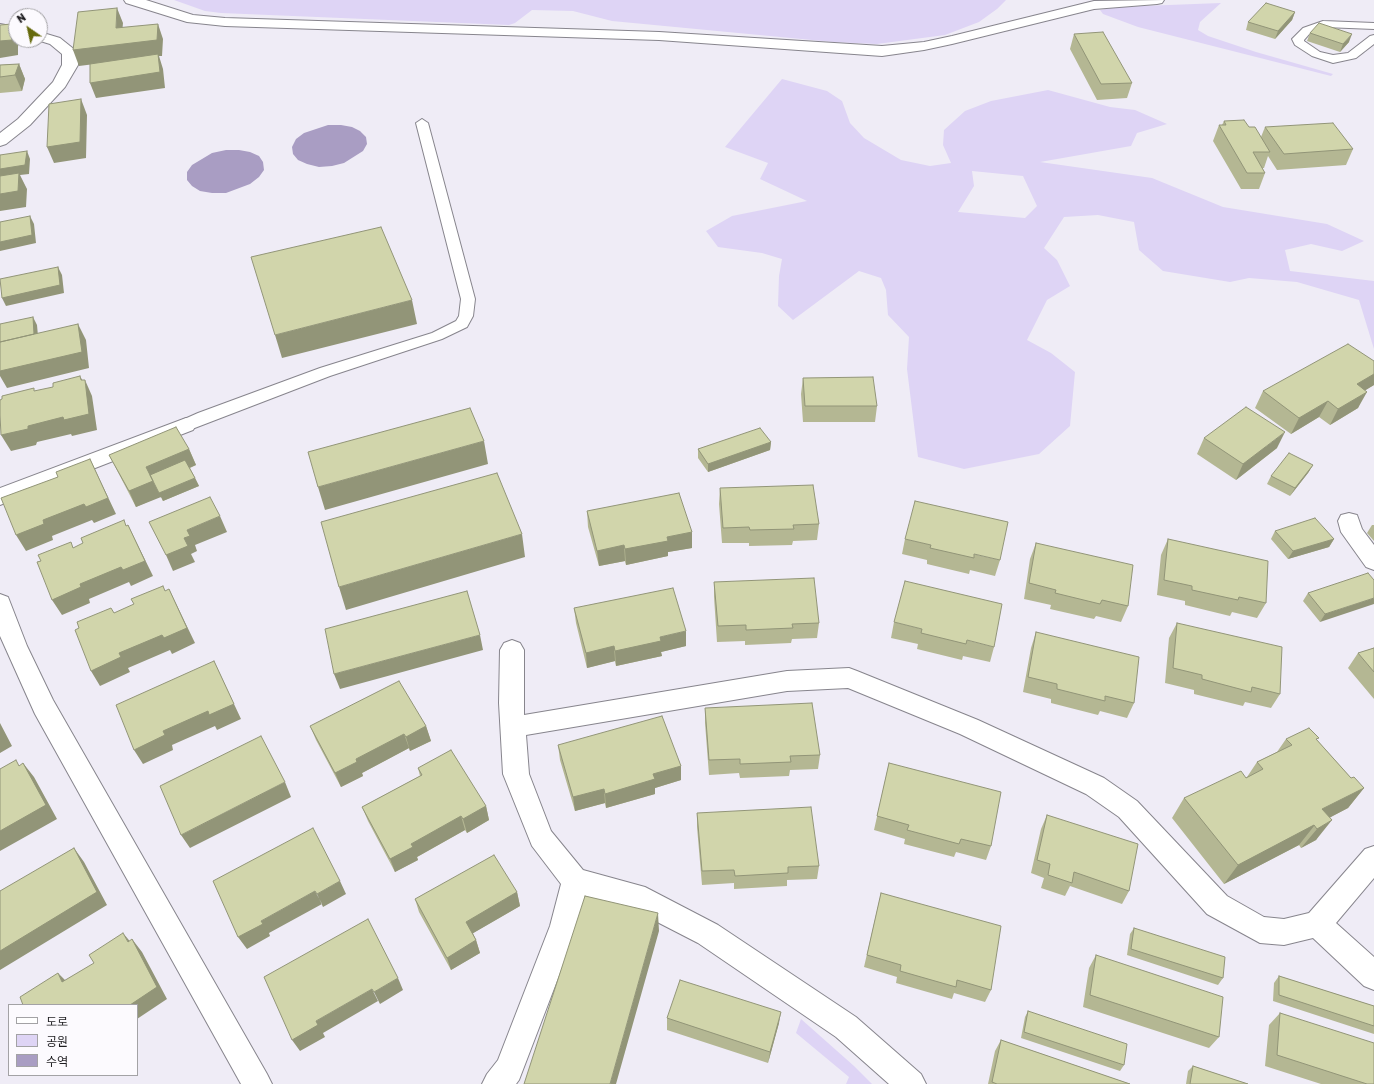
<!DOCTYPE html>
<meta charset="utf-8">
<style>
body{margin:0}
#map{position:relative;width:1374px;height:1084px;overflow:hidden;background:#efecf6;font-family:Rubik,"Noto Sans KR",sans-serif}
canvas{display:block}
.legend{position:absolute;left:8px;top:1004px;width:130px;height:72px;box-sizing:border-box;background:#fcfafe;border:1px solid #a3a2a5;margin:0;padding:5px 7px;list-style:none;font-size:12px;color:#1e1d20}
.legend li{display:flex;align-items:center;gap:8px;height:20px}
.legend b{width:20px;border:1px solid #a3a2a5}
.north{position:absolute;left:8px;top:8px;width:40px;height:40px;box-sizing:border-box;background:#fcfafe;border:1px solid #a3a2a5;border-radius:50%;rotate:326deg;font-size:11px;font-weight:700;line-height:16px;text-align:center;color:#1e1d20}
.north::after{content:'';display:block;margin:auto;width:14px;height:18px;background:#666a0c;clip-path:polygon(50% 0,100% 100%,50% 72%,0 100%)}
</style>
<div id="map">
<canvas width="1374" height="1084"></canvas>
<ul class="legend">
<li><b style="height:5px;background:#fff"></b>도로</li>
<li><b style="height:11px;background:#ded4f5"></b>공원</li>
<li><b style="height:11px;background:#a99dc3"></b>수역</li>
</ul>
<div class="north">N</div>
</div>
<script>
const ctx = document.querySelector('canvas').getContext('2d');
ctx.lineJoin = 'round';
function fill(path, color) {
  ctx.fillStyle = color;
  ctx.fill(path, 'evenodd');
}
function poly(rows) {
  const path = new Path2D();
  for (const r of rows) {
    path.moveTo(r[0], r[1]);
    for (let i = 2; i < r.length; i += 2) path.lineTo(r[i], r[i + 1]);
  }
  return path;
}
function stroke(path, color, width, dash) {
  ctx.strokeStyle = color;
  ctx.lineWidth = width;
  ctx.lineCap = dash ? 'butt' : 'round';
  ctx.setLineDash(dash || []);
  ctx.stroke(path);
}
fill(poly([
 [174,0,1006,0,997,9,979,22,945,35,877,44,833,42,612,21,573,11,532,10,515,23,509,25,221,13,205,11],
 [1221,3,1200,22,1198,30,1208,36,1256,52,1333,74,1331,76,1138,27,1103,14,1100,10,1116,7],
 [782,79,827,91,842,101,850,123,864,138,901,160,930,166,951,163,943,145,944,130,965,111,991,101,1048,90,1110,107,1135,110,1167,124,1137,133,1131,146,1040,162,1152,178,1223,207,1327,224,1364,241,1342,251,1311,244,1285,250,1290,271,1374,281,1374,349,1359,300,1297,282,1249,278,1230,282,1163,271,1139,250,1134,222,1098,215,1064,217,1044,248,1057,260,1070,286,1047,300,1027,340,1051,353,1075,372,1070,426,1039,454,964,469,918,457,907,369,909,337,888,315,886,290,881,278,859,271,793,320,778,306,779,276,782,259,762,253,718,247,706,231,732,216,807,201,760,179,768,163,725,147],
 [972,171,1023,176,1037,206,1025,218,958,212,974,186],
 [801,1019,854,1066,872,1084,846,1084,849,1077,796,1033]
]), '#ded4f5');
fill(poly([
 [328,125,341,125,352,127,360,131,366,137,367,144,363,151,344,163,332,166,319,167,307,164,298,160,293,154,292,147,296,139,304,133],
 [226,150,239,150,250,152,259,156,263,162,264,170,259,177,250,184,226,193,212,193,200,191,192,186,187,180,187,172,192,165,212,153]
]), '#a99dc3');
const service = poly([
 [1323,21,1374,23,1374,29,1324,27,1311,32,1304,40,1304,41,1320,52,1333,55,1348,53,1370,36,1374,35,1374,44,1356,58,1333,63,1312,56,1295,45,1292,39,1303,28,1323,21],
 [422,119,428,123,475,299,473,316,467,327,442,339,330,376,192,429,186,431,180,429,178,425,180,421,198,413,320,368,432,333,456,321,459,316,461,299,416,123,422,119]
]);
const minor = poly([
 [124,0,146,0,193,15,225,18,659,32,882,46,924,42,952,36,1094,1,1164,0,1162,3,1157,4,1094,9,952,44,924,50,882,56,659,40,225,26,187,22,126,3,124,0],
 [0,24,16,27,16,35,0,32,0,24],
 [40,32,60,38,75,50,78,53,78,65,65,87,30,125,6,144,0,146,0,133,18,119,53,82,62,65,62,54,50,44,37,40,40,40,40,32],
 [186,418,193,420,196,425,193,430,0,505,0,488,186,418],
 [1349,513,1357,515,1362,529,1374,545,1374,570,1366,567,1341,532,1338,521,1341,515,1349,513],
 [0,594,8,597,27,646,53,700,267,1074,272,1084,241,1084,35,714,0,636,0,594],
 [512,640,520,643,524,650,524,715,787,671,849,668,857,671,978,720,1104,778,1137,801,1227,896,1264,917,1284,919,1309,913,1365,849,1374,846,1374,878,1336,923,1374,957,1374,990,1364,986,1313,938,1284,945,1260,943,1207,914,1119,817,1086,794,960,734,848,688,787,691,526,735,529,774,551,831,583,870,645,887,718,925,856,1017,921,1074,926,1084,889,1084,836,1037,698,943,630,908,585,896,578,926,519,1080,516,1084,482,1084,487,1074,498,1060,550,926,561,884,532,846,503,774,499,703,500,650,504,643,512,640]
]);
stroke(service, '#87858d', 2);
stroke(minor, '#87858d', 2);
fill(service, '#fff');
fill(minor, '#fff');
fill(poly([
 [1295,12,1292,20,1275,39,1246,30,1248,22],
 [1310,33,1349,42,1340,52,1307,41],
 [1074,34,1132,83,1127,98,1097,100,1070,49],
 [19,64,25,79,22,91,0,93,0,65],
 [1224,121,1249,127,1261,137,1265,127,1353,149,1346,165,1277,170,1268,156,1264,168,1262,168,1265,173,1259,189,1241,189,1213,141,1219,125,1222,125],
 [1374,361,1374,385,1365,390,1358,408,1330,425,1319,417,1291,434,1255,408,1263,391],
 [803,378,877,406,875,422,803,422,801,394],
 [1204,438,1277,448,1236,480,1197,454],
 [771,442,770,450,708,472,698,458,698,449],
 [189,449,196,465,190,468,199,486,163,501,161,496,136,507,109,455],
 [1313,465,1308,473,1290,496,1267,484,1271,476],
 [720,488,819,524,817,540,793,541,792,545,749,546,749,543,722,543,719,504],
 [587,511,692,532,692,548,668,552,668,556,626,565,625,561,599,566,588,527],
 [1372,525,1374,525,1374,541,1367,533],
 [1275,531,1334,539,1329,547,1288,559,1271,539],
 [905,539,1000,560,995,576,970,570,969,574,927,564,927,560,902,554],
 [1168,539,1266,603,1257,618,1232,612,1230,616,1185,605,1185,601,1157,595,1161,555],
 [1036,543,1128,606,1121,622,1096,616,1094,619,1050,609,1051,605,1024,599,1030,559],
 [1374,580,1320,622,1303,601,1308,593],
 [714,582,819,623,817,638,792,639,791,643,745,645,745,641,717,642,714,597],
 [574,608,686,646,661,652,662,656,616,666,615,661,587,668,576,623],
 [894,622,994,647,990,662,963,656,962,660,917,649,918,644,891,638],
 [1177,623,1280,694,1271,708,1245,702,1243,706,1194,694,1194,690,1165,683,1169,638],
 [1036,632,1134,703,1127,718,1100,711,1098,715,1051,703,1051,699,1023,692,1031,648],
 [1374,648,1374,699,1348,668,1358,653],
 [705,708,820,755,818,769,790,770,789,776,740,778,739,773,709,775,705,723],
 [310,726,426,726,431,741,410,751,409,748,362,773,363,776,341,787,316,740],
 [1286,739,1317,740,1351,778,1364,788,1348,808,1330,817,1316,840,1301,848,1299,845,1224,884,1172,818,1184,798,1247,777,1257,762,1277,752],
 [558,745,681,766,681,780,655,788,655,794,606,808,605,803,575,811,560,760],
 [889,763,991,846,986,860,956,852,954,857,904,844,905,839,874,830],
 [418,768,486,806,489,820,467,833,465,830,417,857,418,860,395,872,368,821,362,807,420,776],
 [697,813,819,866,817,879,787,880,787,886,734,889,734,883,702,885,697,827],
 [1047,815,1129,891,1122,904,1070,886,1065,896,1041,888,1044,878,1031,873,1041,829],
 [517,892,520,906,473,933,476,940,480,953,451,970,419,912,415,899],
 [881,893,991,990,985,1002,954,993,952,999,896,983,897,977,864,967],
 [1134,928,1223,978,1218,985,1127,955,1130,934],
 [1096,955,1219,1037,1209,1048,1083,1007,1089,968],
 [1279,976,1374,1006,1374,1034,1273,1001,1274,983],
 [1028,1011,1124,1065,1120,1071,1021,1038,1025,1017],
 [1280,1013,1374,1084,1321,1084,1265,1066,1269,1025],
 [667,1018,779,1023,768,1063,667,1030],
 [1001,1040,1130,1084,988,1084,995,1051],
 [1193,1066,1248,1084,1186,1084,1188,1071]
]), '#b4b793');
fill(poly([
 [117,8,123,23,121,44,116,28],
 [1295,12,1292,20,1275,39,1278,31],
 [12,24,16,34,16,40,18,40,18,55,0,58,0,41],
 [158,24,163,39,162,56,159,56,163,69,165,88,96,98,90,83,158,56,79,66,73,50],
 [1352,34,1349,42,1340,52,1343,44],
 [19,64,25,79,22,91,15,75],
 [81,99,87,115,86,158,54,163,47,147],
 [27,151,30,159,29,174,20,175,27,189,26,207,0,211,0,169],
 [30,216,34,224,36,243,0,251,0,242],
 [58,267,62,275,64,293,6,306,2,298],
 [412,300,417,324,282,358,275,335],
 [33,317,37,325,39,347,0,356],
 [78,324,86,340,89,368,7,388,0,376,0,371],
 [1374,374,1374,385,1348,401,1357,384],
 [80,376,86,387,85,380,92,396,97,430,72,436,71,434,37,442,36,445,11,451,1,435,28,426,81,380],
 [1367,392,1358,408,1330,425,1338,409],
 [1328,401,1319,417,1291,434,1299,418],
 [1285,432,1277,448,1236,480,1243,464],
 [484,441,488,464,325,510,318,487],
 [771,442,770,450,708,472,708,464],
 [189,449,196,465,154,483,161,497,136,507,129,491,146,467],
 [90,459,116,514,94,523,92,520,52,536,53,540,26,551,16,535,43,520],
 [1313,465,1308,473,1290,496,1295,488],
 [195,478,199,486,163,501,159,493],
 [220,516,227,532,195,545,197,551,191,554,195,562,173,571,166,555,184,538,187,530],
 [128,525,153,576,131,586,129,582,89,599,90,603,62,615,52,600],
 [692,532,692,548,668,552,668,556,626,565,625,549,667,537],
 [522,534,525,557,346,610,339,587],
 [1334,539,1329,547,1288,559,1293,551],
 [624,545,625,561,599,566,597,551],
 [169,589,195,643,172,654,170,650,128,668,130,672,100,686,91,671,119,653],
 [1374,598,1374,604,1320,622,1325,614],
 [686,631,686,646,661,652,662,656,616,666,615,651,660,637],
 [480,635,483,650,340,689,334,674],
 [614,646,615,661,587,668,586,653],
 [214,661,241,719,217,730,215,726,172,745,173,750,143,764,134,750,163,731],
 [0,723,12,746,0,753],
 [426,726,431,741,410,751,406,737],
 [404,734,409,748,362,773,363,776,341,787,335,773,356,759],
 [23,763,34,777,57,819,0,851,0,831],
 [681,766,681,780,655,788,655,794,606,808,605,794,653,774],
 [285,782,291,797,190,848,181,835],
 [1364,788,1348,808,1314,826,1299,845,1224,884,1238,865,1322,809],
 [604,789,605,803,575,811,573,797],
 [486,806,489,820,467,833,463,819],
 [461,816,465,830,417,857,418,860,395,872,390,859,411,844],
 [1332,820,1316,840,1301,848,1317,829],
 [74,848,84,862,107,905,0,970,0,951],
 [340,881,346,894,323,907,317,894],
 [315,891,322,904,269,933,270,936,247,949,238,937,261,921],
 [517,892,520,906,470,935,466,922],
 [658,913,659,931,616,1084,610,1084],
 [123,933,133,945,128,942],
 [132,939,142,952,167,999,137,1019,137,1005,130,1005],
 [476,940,480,953,451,970,447,958],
 [58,973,70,985,62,982],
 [398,978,403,990,380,1004,374,992],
 [372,989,378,1001,323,1033,325,1037,300,1051,292,1040,316,1021],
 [781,1012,779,1023,768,1063,770,1052]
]), '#929578');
const building = poly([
 [1266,3,1295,12,1278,31,1248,22,1266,3],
 [117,8,116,28,158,24,157,40,73,50,78,12,117,8],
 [1319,23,1352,34,1343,44,1310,33,1319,23],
 [12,24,12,40,0,41,0,25,12,24],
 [1103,32,1132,83,1101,84,1074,34,1103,32],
 [158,54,160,72,90,83,90,64,158,54],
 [19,64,15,75,0,77,0,65,19,64],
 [81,99,80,142,47,147,49,104,81,99],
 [1244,120,1249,127,1255,127,1270,152,1253,152,1265,173,1247,173,1219,125,1226,125,1224,121,1244,120],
 [1333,123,1353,149,1284,154,1265,127,1333,123],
 [27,151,25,165,0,169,0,155,27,151],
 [19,173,18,191,0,194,0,176,19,173],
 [30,216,32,235,0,242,0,222,30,216],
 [381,227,412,300,275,335,251,257,381,227],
 [58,267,60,285,2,298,0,279,58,267],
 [33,317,34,334,0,342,0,324,33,317],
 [78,324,82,352,0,371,0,342,78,324],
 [1348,344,1374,361,1374,374,1357,384,1367,392,1338,409,1328,401,1299,418,1263,391,1348,344],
 [80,376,81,380,85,380,89,414,64,420,63,417,28,426,28,429,1,435,0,415,0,400,2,399,2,396,34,388,34,391,53,387,53,383,80,376],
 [873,377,877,406,805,406,803,378,873,377],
 [1246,407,1285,432,1243,464,1204,438,1246,407],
 [470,408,484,441,318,487,308,452,470,408],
 [176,427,189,449,146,467,153,481,129,491,109,455,176,427],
 [760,428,771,442,708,464,698,449,760,428],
 [1289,453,1313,465,1295,488,1271,476,1289,453],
 [90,459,108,498,86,507,84,504,43,520,44,524,16,535,1,498,58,477,56,472,90,459],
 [185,460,195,478,159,493,150,475,185,460],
 [497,473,522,534,339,587,321,522,497,473],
 [813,485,819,524,793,525,794,529,750,530,749,527,723,528,720,488,813,485],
 [679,493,692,532,667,537,668,541,625,549,624,545,597,551,587,511,679,493],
 [210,497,220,516,187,530,190,536,184,538,188,546,166,555,149,522,210,497],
 [915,501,1008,522,1000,560,974,554,974,558,930,548,931,545,905,539,915,501],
 [1315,518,1334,539,1293,551,1275,531,1315,518],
 [124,520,126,526,128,525,145,561,123,570,121,567,80,584,81,587,52,600,37,562,41,561,38,555,71,542,73,548,83,543,81,538,124,520],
 [1168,539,1268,561,1266,603,1239,597,1238,600,1192,590,1192,586,1164,580,1168,539],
 [1036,543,1133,565,1128,606,1102,600,1100,604,1055,593,1056,590,1029,583,1036,543],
 [1368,573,1374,580,1374,598,1325,614,1308,593,1368,573],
 [814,578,819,623,792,624,793,628,746,630,746,625,718,626,714,582,814,578],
 [905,581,1002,604,994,647,967,640,966,644,921,633,922,629,894,622,905,581],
 [163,586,165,591,169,589,187,628,164,638,162,635,119,653,121,657,91,671,75,630,79,628,77,622,111,608,114,613,134,604,131,599,163,586],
 [673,588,686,631,660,637,661,641,615,651,614,646,586,653,574,608,673,588],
 [467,591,480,635,334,674,325,629,467,591],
 [1177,623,1282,647,1280,694,1252,687,1251,692,1202,679,1202,675,1173,668,1177,623],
 [1036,632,1139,657,1134,703,1105,696,1105,701,1057,689,1057,684,1028,677,1036,632],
 [1374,648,1374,672,1358,653,1374,648],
 [214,661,234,704,209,715,208,711,163,731,165,735,134,750,116,705,214,661],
 [399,681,426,726,406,737,404,734,356,759,357,762,335,773,310,726,399,681],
 [812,703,820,755,790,756,791,762,740,764,740,759,709,760,705,708,812,703],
 [662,716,681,766,653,774,655,779,605,794,604,789,573,797,558,745,662,716],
 [1309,728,1319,738,1316,739,1351,778,1354,777,1364,788,1322,809,1332,820,1317,829,1314,825,1238,865,1184,798,1241,771,1246,778,1263,769,1257,762,1292,745,1286,739,1309,728],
 [261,736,285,782,181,835,160,786,261,736],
 [451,750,486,806,463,819,461,816,411,844,413,847,390,859,362,807,422,775,418,768,451,750],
 [16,760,19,766,23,763,46,805,0,831,0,769,16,760],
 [889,763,1001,792,991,846,961,839,959,844,907,830,909,825,877,816,889,763],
 [811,807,819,866,788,867,788,873,735,876,734,870,702,871,697,813,811,807],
 [1047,815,1138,844,1129,891,1074,872,1072,883,1048,875,1050,864,1037,860,1047,815],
 [313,828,340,881,317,894,315,891,261,921,263,924,238,937,213,881,313,828],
 [74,848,97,892,0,951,0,891,74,848],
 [494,855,517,892,466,922,476,940,447,958,415,899,494,855],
 [881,893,1001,926,991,990,957,980,956,987,900,971,901,965,867,955,881,893],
 [585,896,658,913,610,1084,524,1084,585,896],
 [368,919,398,978,374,992,372,989,316,1021,318,1025,292,1040,264,977,368,919],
 [1134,928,1225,957,1223,978,1131,949,1134,928],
 [123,933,128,942,132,939,157,987,130,1005,23,1005,20,997,58,973,62,982,94,963,89,955,123,933],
 [1096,955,1223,997,1219,1037,1090,995,1096,955],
 [1279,976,1374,1006,1374,1026,1279,995,1279,976],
 [680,980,781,1012,770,1052,667,1018,680,980],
 [1028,1011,1127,1044,1124,1065,1024,1032,1028,1011],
 [1280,1013,1374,1043,1374,1084,1367,1084,1277,1055,1280,1013],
 [1001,1040,1130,1084,997,1084,992,1082,1001,1040],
 [1193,1066,1248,1084,1190,1084,1193,1066]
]);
fill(building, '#d1d5ab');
stroke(building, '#929578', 1);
</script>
